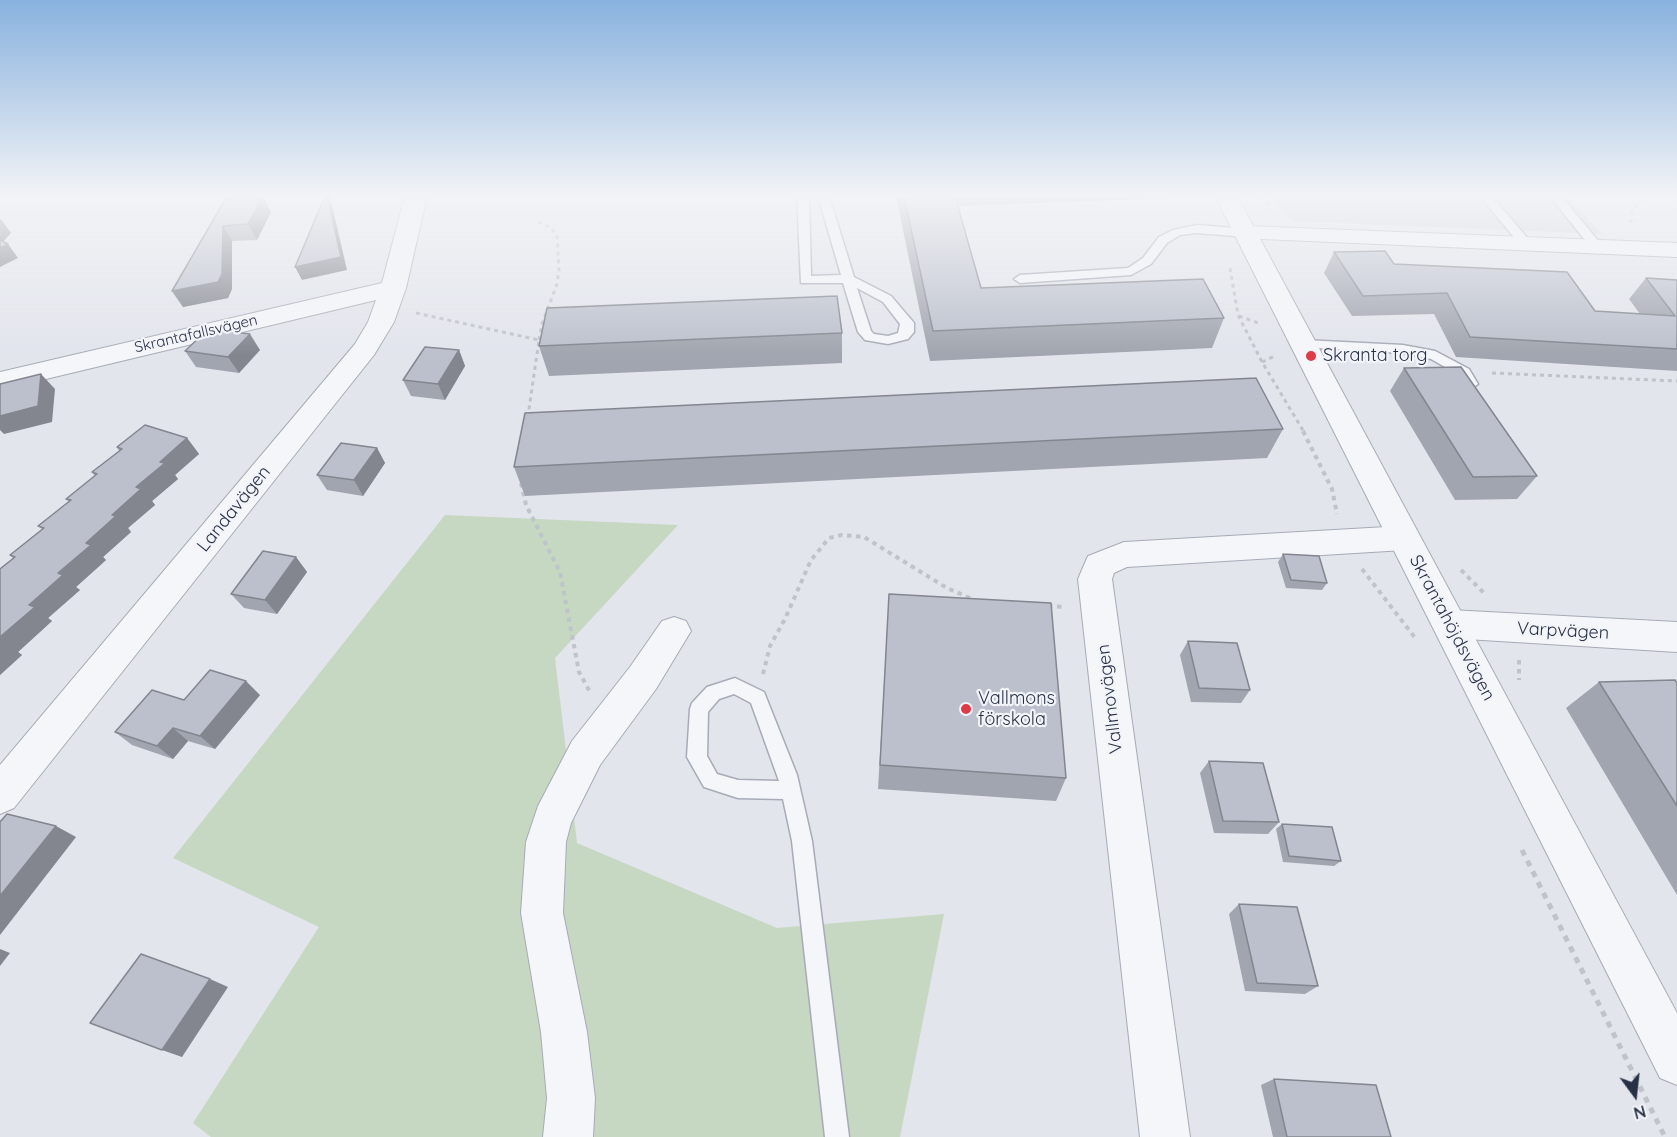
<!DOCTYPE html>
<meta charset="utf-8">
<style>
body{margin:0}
#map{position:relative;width:1677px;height:1137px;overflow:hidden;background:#e2e5ec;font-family:Quicksand,sans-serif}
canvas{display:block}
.north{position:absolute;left:1605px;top:1065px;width:60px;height:60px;-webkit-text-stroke:4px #f2f4f9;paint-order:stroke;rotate:165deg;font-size:16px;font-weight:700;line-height:24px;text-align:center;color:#273146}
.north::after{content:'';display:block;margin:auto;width:21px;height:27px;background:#273146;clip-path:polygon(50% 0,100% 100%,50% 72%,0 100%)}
</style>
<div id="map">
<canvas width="1677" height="1137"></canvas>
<div class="north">N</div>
</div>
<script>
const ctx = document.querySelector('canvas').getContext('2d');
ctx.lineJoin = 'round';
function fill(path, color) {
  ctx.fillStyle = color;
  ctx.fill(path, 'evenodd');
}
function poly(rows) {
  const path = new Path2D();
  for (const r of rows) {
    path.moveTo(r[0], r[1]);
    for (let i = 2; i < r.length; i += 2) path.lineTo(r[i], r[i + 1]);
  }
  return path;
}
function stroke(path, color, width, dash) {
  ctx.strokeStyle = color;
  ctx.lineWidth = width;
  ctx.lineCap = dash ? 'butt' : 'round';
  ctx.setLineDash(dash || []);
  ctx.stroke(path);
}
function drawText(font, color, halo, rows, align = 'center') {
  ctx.font = font + ' Quicksand,sans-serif';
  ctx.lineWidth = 4.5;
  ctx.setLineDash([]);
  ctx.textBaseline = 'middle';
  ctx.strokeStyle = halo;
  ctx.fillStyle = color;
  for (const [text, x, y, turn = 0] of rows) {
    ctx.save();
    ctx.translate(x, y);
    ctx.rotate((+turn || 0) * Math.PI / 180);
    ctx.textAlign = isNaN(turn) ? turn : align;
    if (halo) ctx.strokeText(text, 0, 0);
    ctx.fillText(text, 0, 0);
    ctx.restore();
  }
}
fill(poly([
 [1270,196,1568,196,1602,234,1291,221]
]), '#cfd4de');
fill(poly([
 [445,515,678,525,555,658,577,843,777,928,944,914,900,1137,211,1137,193,1123,319,927,173,858]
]), '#c6d7c2');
const service = poly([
 [797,196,809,196,811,276,841,275,818,196,829,196,854,277,891,296,914,323,914,332,908,339,888,344,865,340,858,332,843,283,801,283,797,196],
 [857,288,883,302,900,324,898,333,888,336,874,334,871,331,857,288],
 [1480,196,1491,196,1530,241,1530,247,1522,247,1480,196],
 [1550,196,1561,196,1600,243,1600,249,1592,249,1550,196],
 [1197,225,1247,229,1253,233,1247,237,1197,233,1180,235,1167,243,1151,264,1131,275,1020,283,1014,279,1020,275,1128,268,1143,258,1159,237,1173,230,1197,225],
 [1304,340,1403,345,1435,351,1469,369,1478,384,1471,389,1466,387,1459,375,1431,359,1403,353,1299,347,1297,344,1299,341,1304,340],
 [735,678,764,692,797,775,812,841,849,1137,825,1137,792,841,783,799,738,798,704,787,687,757,690,709,692,703,707,687,735,678],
 [734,694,751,703,779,781,738,780,717,774,707,756,708,712,719,699,734,694]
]);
const minor = poly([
 [405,196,427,196,406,288,394,322,374,355,14,808,0,814,0,765,355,344,368,322,376,300,0,390,0,372,382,283,405,196],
 [1247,226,1677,243,1677,257,1239,238,1235,233,1239,228,1247,226],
 [1404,526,1415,529,1420,538,1415,547,1404,550,1127,567,1114,573,1112,579,1190,1137,1140,1137,1078,579,1084,565,1088,556,1124,542,1404,526],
 [1450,610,1677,622,1677,652,1450,638,1438,634,1433,624,1438,614,1450,610],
 [674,617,686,621,691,631,656,689,600,765,571,823,566,842,563,913,587,1032,595,1098,593,1137,543,1137,547,1098,541,1032,521,913,526,842,538,806,572,741,630,667,662,621,674,617]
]);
const tertiary = poly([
 [1215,196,1237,196,1677,1013,1677,1085,1660,1078,1215,196]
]);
stroke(service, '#a6abb7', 3);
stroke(minor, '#a6abb7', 2);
stroke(tertiary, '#a6abb7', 2);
stroke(poly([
 [1260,196,1271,208],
 [538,222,550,227,557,235,559,269,557,284,542,324,539,340],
 [1631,223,1632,211,1643,196],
 [1230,268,1238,315,1262,362,1304,432],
 [416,313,539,340,528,416],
 [1239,316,1258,323],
 [1262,362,1275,356],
 [1492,373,1677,381]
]), '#bfc3ca', 3, [4, 4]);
stroke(poly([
 [1303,431,1332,489,1337,514],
 [521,483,526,505,560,572,579,672,590,692],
 [1362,569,1416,639],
 [1461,570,1485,594],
 [1048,606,1065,607],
 [1519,660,1519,680],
 [763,674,770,646,785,619,811,560,829,538,842,535,864,537,947,588,972,599]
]), '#bfc3ca', 4, [4.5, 4.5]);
stroke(poly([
 [1522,850,1665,1137]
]), '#bfc3ca', 5, [6, 6]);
fill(service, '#f5f6f9');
fill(minor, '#f5f6f9');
fill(tertiary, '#f5f6f9');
fill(poly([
 [896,196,1174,196,1174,198,958,206,981,288,1224,318,1212,348,930,361],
 [226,198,271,212,257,240,232,241,232,289,228,298,183,307,172,291],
 [1334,252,1394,264,1595,311,1640,314,1629,299,1646,278,1677,280,1677,371,1456,357,1434,314,1352,316,1324,273],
 [842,333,842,363,549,376,539,346],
 [260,350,239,373,196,367,185,351],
 [459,350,465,366,445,400,411,396,403,380],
 [1404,368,1537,476,1517,499,1455,500,1390,391],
 [1283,429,1267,458,525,496,514,467],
 [187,438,199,454,175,475,178,479,152,501,155,505,128,528,131,532,103,557,106,560,76,587,80,590,48,618,52,621,18,652,22,655,0,675,0,569,13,558,10,555,42,529,38,526,69,502,66,499,95,476,92,472,119,451,117,447],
 [377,448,385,463,363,496,327,490,317,475],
 [1283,554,1327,583,1322,590,1286,588,1278,562],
 [296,557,307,572,277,614,244,608,231,594],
 [889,594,1066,778,1056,801,878,789],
 [1188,641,1250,690,1241,703,1191,702,1180,655],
 [1599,682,1677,683,1677,895,1566,708],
 [260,695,215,749,188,741,173,759,132,745,115,732,184,700],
 [1209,761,1279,822,1268,834,1214,833,1200,773],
 [1282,824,1341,861,1334,866,1283,862,1276,829],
 [1239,904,1318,986,1305,994,1245,991,1229,914],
 [1274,1079,1391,1137,1273,1137,1261,1085]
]), '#a1a5af');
fill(poly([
 [263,196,271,212,257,240,248,224],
 [327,196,328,196,332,205,347,270,302,280,295,267],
 [1,219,11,233,0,245,0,220],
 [223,226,232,241,232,289,228,298,183,307,172,291],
 [8,244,18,258,0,267,0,248],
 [250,334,260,350,239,373,228,357],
 [459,350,465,366,445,400,438,384],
 [41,374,55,389,52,422,4,434,0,430,0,416],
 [187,438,199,454,175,475,178,479,152,501,155,505,128,528,131,532,103,557,106,560,76,587,80,590,48,618,52,621,18,652,22,655,0,675,0,637,160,462],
 [377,448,385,463,363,496,354,480],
 [296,557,307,572,277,614,265,600],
 [246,681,260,695,215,749,200,736],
 [173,728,188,741,173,759,157,746],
 [56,826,76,837,0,935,0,896],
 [0,949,10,953,0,966],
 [210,979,228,987,182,1057,162,1050]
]), '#83868f');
const building = poly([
 [263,196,248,224,223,226,222,274,218,282,172,291,226,198,263,196],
 [325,196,327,196,341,257,295,267,325,196],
 [904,196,955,196,981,288,1203,279,1224,318,933,331,904,196],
 [0,240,8,244,0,248,0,240],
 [1385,251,1394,264,1567,272,1595,311,1675,316,1646,278,1677,280,1677,349,1470,337,1447,293,1363,296,1334,252,1385,251],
 [837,296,842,333,539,346,547,308,837,296],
 [208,329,250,334,228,357,185,351,208,329],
 [425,347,459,350,438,384,403,380,425,347],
 [1461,367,1537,476,1473,477,1404,368,1461,367],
 [41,374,38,406,0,416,0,384,41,374],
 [1256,378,1283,429,514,467,525,413,1256,378],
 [145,425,187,438,160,462,165,463,136,487,141,489,112,515,116,516,86,543,91,545,58,573,63,575,29,605,35,607,0,637,0,569,15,557,10,555,44,528,38,526,71,500,66,499,97,474,92,472,122,449,117,447,145,425],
 [341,443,377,448,354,480,317,475,341,443],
 [263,551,296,557,265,600,231,594,263,551],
 [1283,554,1319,556,1327,583,1291,580,1283,554],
 [889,594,1051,603,1066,778,880,765,889,594],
 [1188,641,1237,643,1250,690,1199,688,1188,641],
 [210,670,246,681,200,736,173,728,157,746,115,732,152,690,184,700,210,670],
 [1675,680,1677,683,1677,806,1599,682,1675,680],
 [1209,761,1263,763,1279,822,1223,821,1209,761],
 [7,814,56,826,0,896,0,822,7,814],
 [1282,824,1332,827,1341,861,1289,856,1282,824],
 [1239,904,1297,907,1318,986,1257,983,1239,904],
 [141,954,210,979,162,1050,90,1023,141,954],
 [1274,1079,1376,1085,1391,1137,1287,1137,1274,1079]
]);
fill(building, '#bbc0cc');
stroke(building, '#83868f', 1.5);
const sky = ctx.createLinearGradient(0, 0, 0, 355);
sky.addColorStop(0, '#88b2de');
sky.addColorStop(0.55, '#f2f3f6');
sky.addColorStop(1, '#f2f3f600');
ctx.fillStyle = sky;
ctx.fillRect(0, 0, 1677, 355);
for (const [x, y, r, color] of [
 [1311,356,6,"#de3a48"],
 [966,709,6,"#de3a48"]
]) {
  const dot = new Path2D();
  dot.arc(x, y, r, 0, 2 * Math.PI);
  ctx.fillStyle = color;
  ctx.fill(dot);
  stroke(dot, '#f2f4f9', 2);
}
drawText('15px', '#273146', '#f2f4f9', [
 ["Skrantafallsvägen",196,334,-13]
]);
drawText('18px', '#273146', '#f2f4f9', [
 ["Skranta torg",1323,356],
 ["Vallmons",978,699],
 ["förskola",978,720]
], 'left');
drawText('18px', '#273146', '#f2f4f9', [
 ["Landavägen",234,509,-51],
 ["Skrantahöjdsvägen",1452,628,62],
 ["Varpvägen",1563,631,3],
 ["Vallmovägen",1110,699,-97]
]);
</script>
